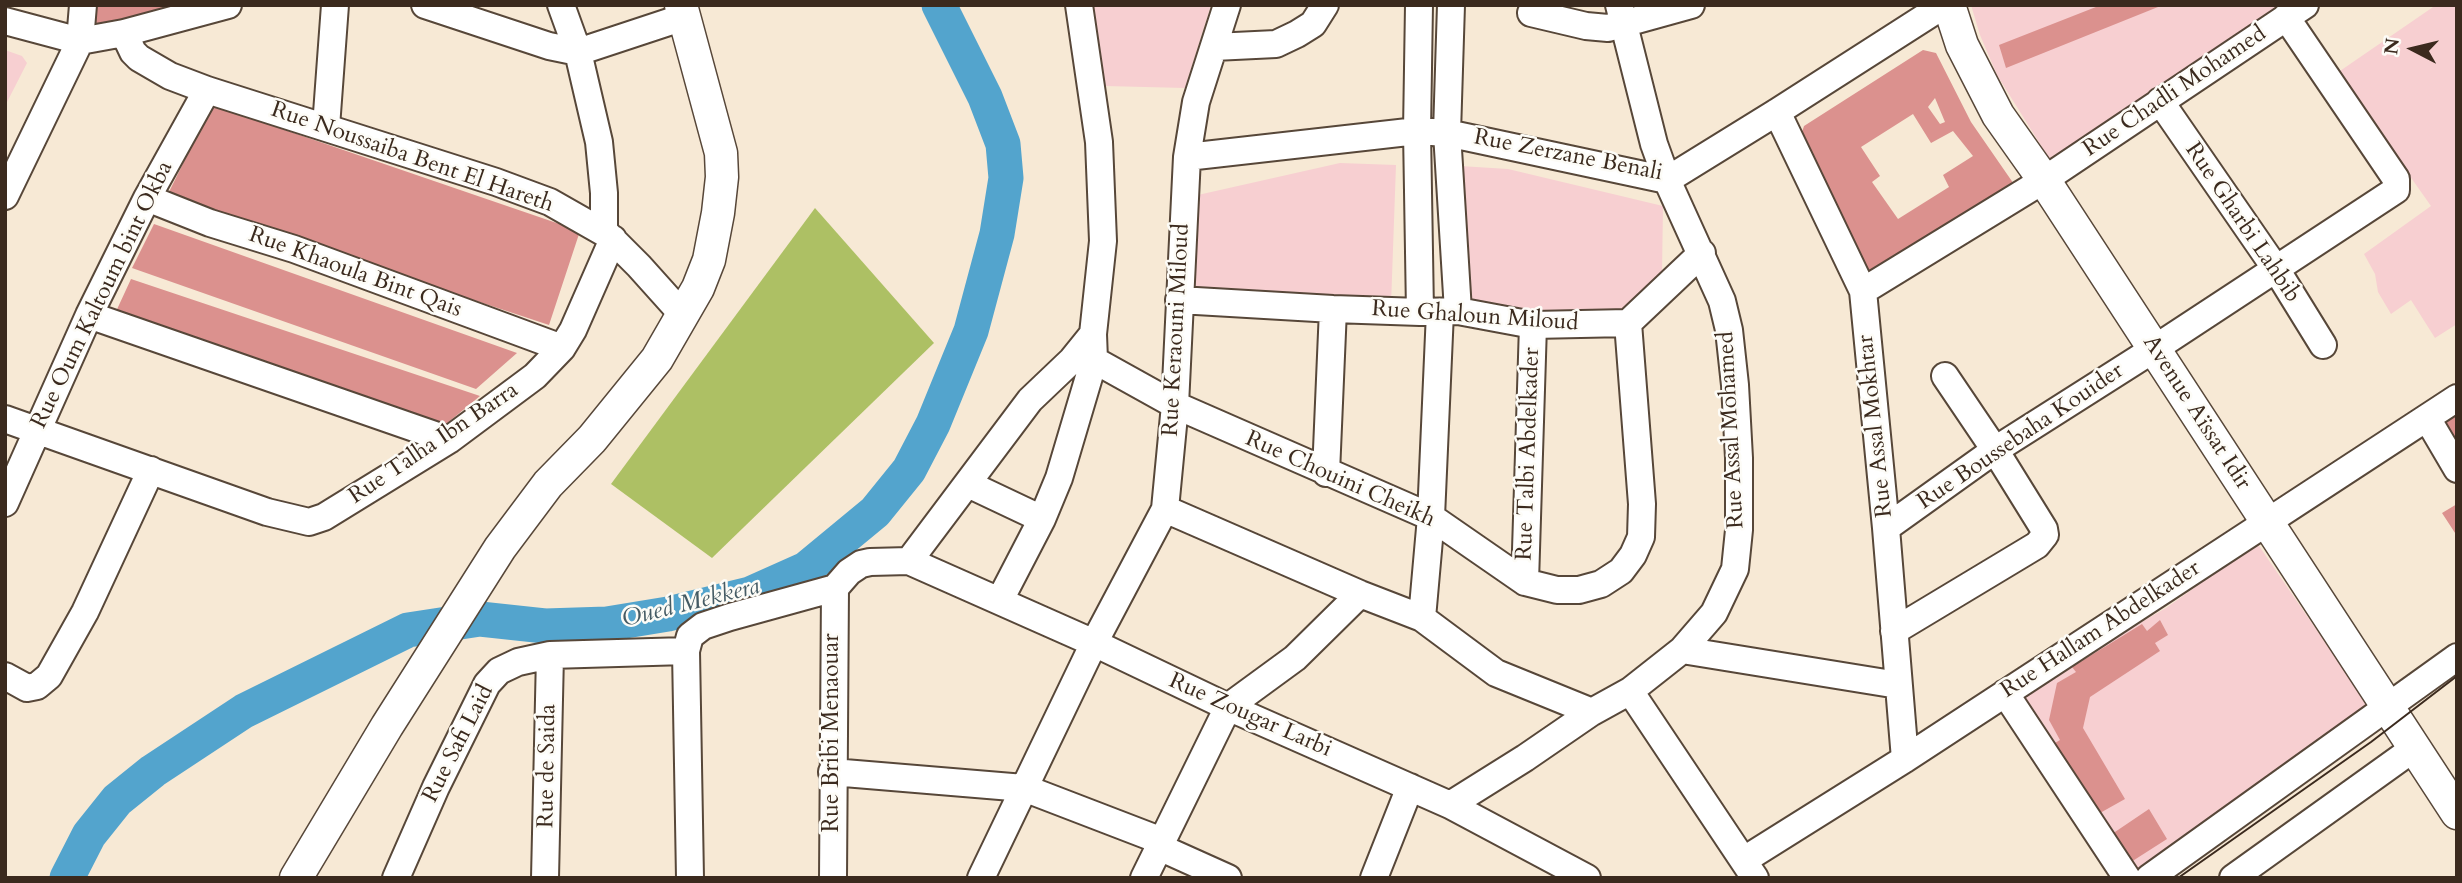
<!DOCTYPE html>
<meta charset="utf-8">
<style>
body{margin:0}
#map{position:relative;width:2462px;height:883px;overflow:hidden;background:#f7e9d5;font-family:Cardo,serif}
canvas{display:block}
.frame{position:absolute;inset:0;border:7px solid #3b2a1e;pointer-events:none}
.north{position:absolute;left:2378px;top:14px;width:70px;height:70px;-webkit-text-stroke:5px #fdfcf7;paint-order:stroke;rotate:277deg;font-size:19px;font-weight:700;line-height:28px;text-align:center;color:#3b2a1e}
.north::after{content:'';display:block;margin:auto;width:24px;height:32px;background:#3b2a1e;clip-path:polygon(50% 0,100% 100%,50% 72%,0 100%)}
</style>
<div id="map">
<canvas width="2462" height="883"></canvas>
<div class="frame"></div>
<div class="north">N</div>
</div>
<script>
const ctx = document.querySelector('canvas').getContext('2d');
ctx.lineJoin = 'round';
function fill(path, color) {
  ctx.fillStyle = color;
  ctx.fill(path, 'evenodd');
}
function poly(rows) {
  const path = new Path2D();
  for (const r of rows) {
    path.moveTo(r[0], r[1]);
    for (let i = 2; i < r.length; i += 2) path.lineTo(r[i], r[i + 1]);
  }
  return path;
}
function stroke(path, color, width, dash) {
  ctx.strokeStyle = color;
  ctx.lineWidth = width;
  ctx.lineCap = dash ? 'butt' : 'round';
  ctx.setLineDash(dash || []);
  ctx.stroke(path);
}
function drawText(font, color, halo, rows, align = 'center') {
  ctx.font = font + ' Cardo,serif';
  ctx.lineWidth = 5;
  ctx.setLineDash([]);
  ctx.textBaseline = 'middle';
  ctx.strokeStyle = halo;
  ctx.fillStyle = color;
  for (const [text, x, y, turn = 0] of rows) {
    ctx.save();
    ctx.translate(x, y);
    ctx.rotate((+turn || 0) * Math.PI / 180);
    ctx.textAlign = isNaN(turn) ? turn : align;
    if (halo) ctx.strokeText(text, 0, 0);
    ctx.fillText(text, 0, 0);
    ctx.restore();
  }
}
fill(poly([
 [1093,5,1211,5,1185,88,1105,86],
 [1971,5,2283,5,2050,160,1997,75,1980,35],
 [2436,5,2457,5,2457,324,2435,338,2411,300,2391,314,2378,292,2375,274,2364,254,2431,206,2337,73],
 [5,50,22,56,27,63,5,106],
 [1340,163,1396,165,1391,305,1186,306,1189,197],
 [1460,166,1508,169,1663,206,1662,273,1642,299,1613,318,1455,310],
 [2257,543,2368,705,2268,776,2136,876,2015,694,2166,608]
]), '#f7cfd1');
fill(poly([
 [815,208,934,343,712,558,611,484]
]), '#adc064');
stroke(poly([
 [67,878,89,835,117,800,153,771,244,711,408,630,480,619,545,626,607,624,668,614,750,594,806,569,875,512,909,470,933,424,971,331,997,234,1006,178,1003,144,985,97,939,5]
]), '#53a4cd', 35);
fill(poly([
 [92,5,194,5,88,38],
 [2101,5,2163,5,2006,68,1999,45],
 [1923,50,1936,53,1971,122,2018,190,1874,281,1800,138,1804,126],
 [1935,98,1945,122,1940,124,1928,107],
 [1913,114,1931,143,1953,131,1973,156,1943,175,1949,187,1898,219,1872,182,1880,176,1861,147],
 [212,105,580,231,549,325,166,198],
 [154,224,517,353,476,389,132,268],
 [131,279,480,396,445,425,113,318],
 [2457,408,2457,458,2434,423],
 [2457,504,2457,536,2442,513],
 [2160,620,2168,635,2155,643,2160,651,2090,697,2083,728,2125,799,2100,813,2055,743,2060,740,2049,720,2057,683,2076,672,2072,667,2142,624,2147,631],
 [2149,809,2167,839,2131,862,2112,834]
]), '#db918e');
const minor = poly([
 [425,5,549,46,578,52,684,17],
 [561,5,578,52,599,142,604,193,604,232],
 [1419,5,1417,131,1420,312],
 [1451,5,1447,133,1458,311],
 [1531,13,1586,26,1608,28,1691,5],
 [5,21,80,41,124,33,228,5],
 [124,33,133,52,139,58,170,76,207,90,496,182,550,202,608,235,639,266,683,315],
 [1214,47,1276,44,1297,34,1313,24,1325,5],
 [2160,101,2276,269,2323,345],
 [1777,112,1863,291,1886,528,1905,759],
 [326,127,335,5],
 [1187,157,1417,131,1447,133,1667,180,1777,112,1944,5],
 [5,196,80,41,83,5],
 [147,198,210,223,294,249,562,348],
 [1863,291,2044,180,2305,5],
 [1179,300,1333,309,1420,312,1458,311,1533,325,1628,323,1702,253],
 [89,315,449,440],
 [1094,360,1175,405,1431,517,1525,582,1557,590,1579,590,1601,584,1621,571,1633,555,1641,537,1642,504,1628,323],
 [2427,418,2457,469],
 [5,419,267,512,309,522,324,517,449,440,535,376,562,348,573,330,613,239],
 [1326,473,1333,309],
 [968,484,1042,519],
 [5,503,89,315,147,198,207,90],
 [1165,509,1360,594,1422,618,1496,673,1592,712,1630,691,1682,650,1714,613,1735,569,1739,530,1739,458,1735,385,1729,330,1722,301,1667,180,1654,144,1619,5],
 [1886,528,1995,450,2154,349,2396,190,2396,179,2286,17],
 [909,561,1030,400,1072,360,1093,334],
 [1525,582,1533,325],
 [1000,600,1042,519,1059,478,1094,360,1093,334,1103,241,1099,142,1079,5],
 [1422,618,1431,517,1440,312],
 [1894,631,2037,545,2045,535,2044,529,1995,450,1945,376],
 [1682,650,1898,685],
 [5,676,27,688,37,686,49,676,85,612,151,470],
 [1630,691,1755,878],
 [2005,693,2127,878],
 [832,772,1024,788,1162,841],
 [1450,805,1525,758,1592,712],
 [1159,847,1228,878],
 [1744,860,1905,759,2457,398],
 [396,878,436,787,487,684,499,671,518,662,550,655,686,651],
 [545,878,550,655],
 [690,878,686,651,690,636,703,626,730,617,835,588,849,572,861,564,870,562,909,561,1094,643,1228,707,1450,805,1587,878],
 [833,878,835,588],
 [981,878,1094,643,1165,509,1175,405,1187,157,1196,102,1227,5],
 [1144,878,1228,707,1295,658,1360,594],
 [1374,878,1410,787],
 [2149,878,2457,657],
 [2233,878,2413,749]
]);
const major = poly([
 [1949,5,1962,45,1998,115,2044,180,2457,813],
 [296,878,387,726,500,548,548,484,592,439,657,359,698,288,709,260,718,213,722,177,721,153,681,5]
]);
stroke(minor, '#574739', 30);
stroke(major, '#574739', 35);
stroke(minor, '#fff', 26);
stroke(major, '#fff', 32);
stroke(poly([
 [2178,878,2371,742,2457,676]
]), '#3b2a1e', 2);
drawText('23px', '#3b2a1e', '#fdfcf7', [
 ["Rue Chadli Mohamed",2175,92,-34],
 ["Rue Zerzane Benali",1568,156,11],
 ["Rue Noussaiba Bent El Hareth",412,158,19],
 ["Rue Gharbi Lahbib",2242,223,56],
 ["Rue Khaoula Bint Qais",355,273,20],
 ["Rue Oum Kaltoum bint Okba",103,295,-64],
 ["Rue Ghaloun Miloud",1475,317,4],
 ["Rue Keraouni Miloud",1177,330,-87],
 ["Avenue Aïssat Idir",2196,413,57],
 ["Rue Assal Mokhtar",1876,426,-96],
 ["Rue Assal Mohamed",1732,430,-93],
 ["Rue Boussebaha Kouider",2021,437,-34],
 ["Rue Talha Ibn Barra",434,444,-34],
 ["Rue Talbi Abdelkader",1529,454,-88],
 ["Rue Chouini Cheikh",1340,480,24],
 ["Rue Hallam Abdelkader",2101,630,-33],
 ["Rue Zougar Larbi",1250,716,24],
 ["Rue Bribi Menaouar",833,733,-90],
 ["Rue Safi Laid",459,744,-63],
 ["Rue de Saida",548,766,-89]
]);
drawText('italic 24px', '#455b64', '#fdfcf7', [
 ["Oued Mekkera",691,604,-14]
]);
</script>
